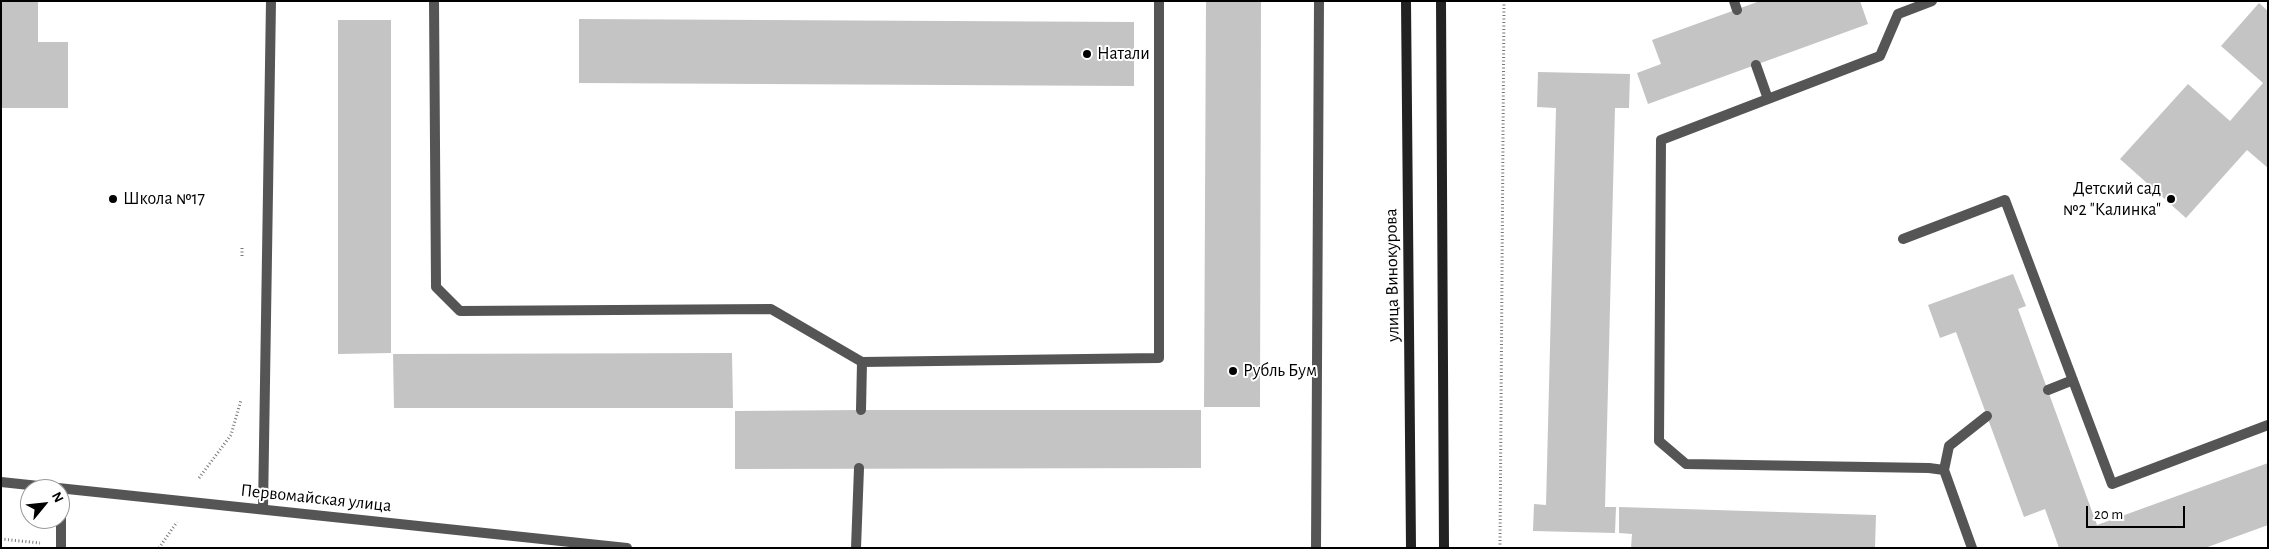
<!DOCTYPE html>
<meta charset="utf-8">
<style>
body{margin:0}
#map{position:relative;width:2269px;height:549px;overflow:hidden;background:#fff;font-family:"Alegreya Sans",sans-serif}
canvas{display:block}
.frame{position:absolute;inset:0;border:2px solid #000;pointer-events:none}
.north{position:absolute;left:20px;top:479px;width:50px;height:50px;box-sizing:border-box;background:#fff;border:1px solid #999;border-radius:50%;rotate:62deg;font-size:14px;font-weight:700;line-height:20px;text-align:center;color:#000}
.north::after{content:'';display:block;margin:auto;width:18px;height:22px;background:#000;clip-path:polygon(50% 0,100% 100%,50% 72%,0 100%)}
.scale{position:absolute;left:2086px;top:506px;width:99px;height:22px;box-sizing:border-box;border:2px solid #000;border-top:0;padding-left:6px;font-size:15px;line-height:18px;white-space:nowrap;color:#000;-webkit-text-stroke:4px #fff;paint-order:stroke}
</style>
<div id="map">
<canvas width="2269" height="549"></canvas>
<div class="frame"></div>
<div class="north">N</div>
<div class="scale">20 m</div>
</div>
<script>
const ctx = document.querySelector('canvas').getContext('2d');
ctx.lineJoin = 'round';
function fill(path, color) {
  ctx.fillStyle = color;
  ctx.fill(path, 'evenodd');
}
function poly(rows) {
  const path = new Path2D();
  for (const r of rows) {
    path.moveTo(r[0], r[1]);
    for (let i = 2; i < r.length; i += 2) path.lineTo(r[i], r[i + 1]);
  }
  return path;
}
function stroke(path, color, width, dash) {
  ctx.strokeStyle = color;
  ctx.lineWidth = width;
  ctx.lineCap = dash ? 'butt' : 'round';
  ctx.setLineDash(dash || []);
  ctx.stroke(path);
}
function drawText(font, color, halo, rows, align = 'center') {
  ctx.font = font + ' "Alegreya Sans",sans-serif';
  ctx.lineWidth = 4;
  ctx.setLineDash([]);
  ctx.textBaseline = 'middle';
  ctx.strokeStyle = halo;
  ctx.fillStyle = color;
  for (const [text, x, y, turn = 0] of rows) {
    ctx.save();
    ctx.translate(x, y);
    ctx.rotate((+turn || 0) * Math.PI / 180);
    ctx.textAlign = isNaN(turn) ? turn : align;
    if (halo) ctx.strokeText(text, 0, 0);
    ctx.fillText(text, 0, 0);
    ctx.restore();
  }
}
fill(poly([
 [1,1,38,1,38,42,68,42,68,108,1,108],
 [1206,1,1261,1,1260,407,1204,407],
 [1760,1,1860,1,1868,24,1648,104,1637,73,1661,64,1652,40],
 [2259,3,2268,11,2268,168,2247,150,2186,218,2120,159,2188,84,2230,121,2263,83,2221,46],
 [579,19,1134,22,1134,86,579,83],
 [338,20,391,20,391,353,338,354],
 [1538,72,1630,74,1629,108,1615,108,1605,507,1616,507,1615,533,1533,531,1534,504,1546,505,1556,108,1537,107],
 [2013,274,2026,306,2018,309,2097,525,2268,463,2268,525,2205,548,2059,548,2045,509,2024,517,1956,332,1940,338,1928,305],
 [732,353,733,408,394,408,393,354],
 [861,410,1201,410,1201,468,735,469,735,411],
 [1619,507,1876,515,1875,548,1631,548,1632,534,1619,533]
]), '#c4c4c4');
stroke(poly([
 [242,248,242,257],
 [199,478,231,435,241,400],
 [1,539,40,543],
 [159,548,177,522],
 [1500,548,1504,1]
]), '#777', 3, [1, 2.5]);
stroke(poly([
 [434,1,436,287,460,311,771,309,862,362,1159,358,1159,1],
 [1734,1,1737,10],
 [1932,1,1898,14,1880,56,1661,140,1659,441,1686,464,1929,468,1944,470,1972,548],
 [1756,65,1768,99],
 [1903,239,2005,200,2112,484,2268,425],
 [2048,390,2073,380],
 [861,410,862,362],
 [1944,470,1949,446,1987,416],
 [61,489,61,548],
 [263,509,271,1],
 [856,548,859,468],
 [1316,548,1319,1]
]), '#555', 10);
stroke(poly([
 [1,482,627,548]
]), '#555', 10);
stroke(poly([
 [1406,1,1411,548],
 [1441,1,1444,548]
]), '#222', 10);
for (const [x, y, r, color] of [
 [1087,54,5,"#000"],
 [113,199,5,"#000"],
 [2171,199,5,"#000"],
 [1233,371,5,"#000"]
]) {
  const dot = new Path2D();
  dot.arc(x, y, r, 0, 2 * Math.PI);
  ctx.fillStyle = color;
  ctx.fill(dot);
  stroke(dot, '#fff', 2);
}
drawText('18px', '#000', '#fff', [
 ["Натали",1097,54],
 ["Детский сад",2161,189,"right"],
 ["№2 \"Калинка\"",2161,210,"right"],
 ["Школа №17",123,199],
 ["Рубль Бум",1243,371]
], 'left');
drawText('18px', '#000', '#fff', [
 ["улица Винокурова",1392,275,-91],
 ["Первомайская улица",316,498,6]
]);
</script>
